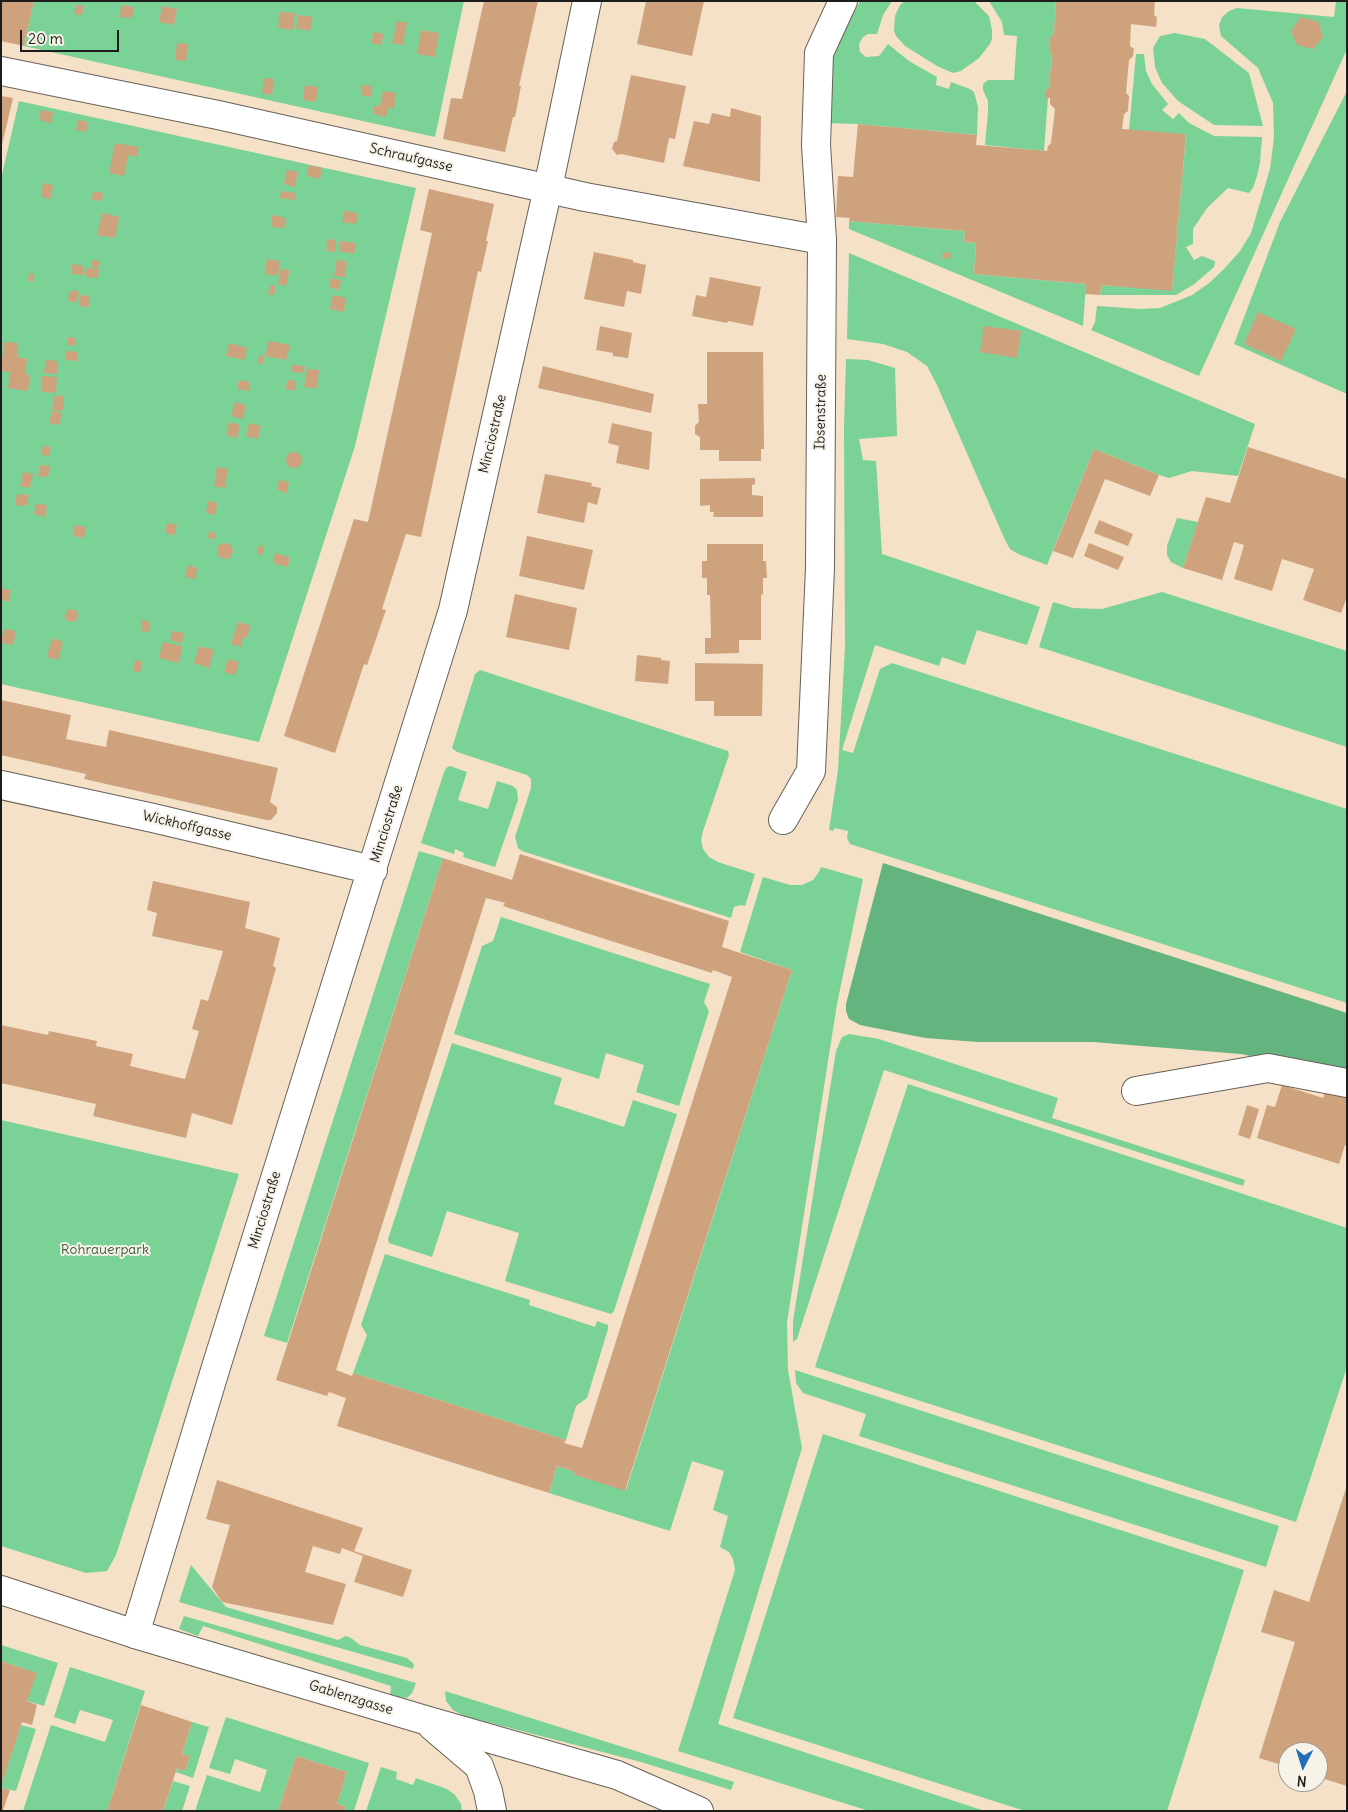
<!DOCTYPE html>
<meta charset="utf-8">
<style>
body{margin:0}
#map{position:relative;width:1348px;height:1812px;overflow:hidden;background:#f4e1c7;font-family:Delius,sans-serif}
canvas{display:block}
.frame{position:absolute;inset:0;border:2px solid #1c1c1c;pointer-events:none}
.north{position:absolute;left:1278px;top:1742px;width:50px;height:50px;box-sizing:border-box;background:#f7f3e8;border:1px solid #9f9d96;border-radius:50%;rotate:185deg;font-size:14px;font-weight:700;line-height:20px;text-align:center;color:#1c1c1c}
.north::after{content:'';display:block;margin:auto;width:18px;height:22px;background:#1f6fb2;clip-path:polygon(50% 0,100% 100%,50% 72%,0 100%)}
.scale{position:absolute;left:20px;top:30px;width:99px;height:22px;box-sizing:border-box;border:2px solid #1c1c1c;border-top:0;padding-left:6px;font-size:15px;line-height:18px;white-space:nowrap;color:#1c1c1c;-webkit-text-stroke:4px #f7f3e8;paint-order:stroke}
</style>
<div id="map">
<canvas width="1348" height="1812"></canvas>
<div class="frame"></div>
<div class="north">N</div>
<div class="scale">20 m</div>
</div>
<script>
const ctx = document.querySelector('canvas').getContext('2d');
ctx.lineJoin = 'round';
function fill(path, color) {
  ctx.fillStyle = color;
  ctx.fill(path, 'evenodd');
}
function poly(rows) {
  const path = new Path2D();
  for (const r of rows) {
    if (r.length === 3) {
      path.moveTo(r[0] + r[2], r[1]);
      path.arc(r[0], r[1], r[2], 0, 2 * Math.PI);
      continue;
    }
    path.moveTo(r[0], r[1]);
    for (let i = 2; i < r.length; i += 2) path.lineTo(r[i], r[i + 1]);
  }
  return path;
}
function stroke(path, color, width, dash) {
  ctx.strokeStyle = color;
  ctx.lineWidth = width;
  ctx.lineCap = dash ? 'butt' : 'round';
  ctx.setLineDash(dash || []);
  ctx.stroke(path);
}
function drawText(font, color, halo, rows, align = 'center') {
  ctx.font = font + ' Delius,sans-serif';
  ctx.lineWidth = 4;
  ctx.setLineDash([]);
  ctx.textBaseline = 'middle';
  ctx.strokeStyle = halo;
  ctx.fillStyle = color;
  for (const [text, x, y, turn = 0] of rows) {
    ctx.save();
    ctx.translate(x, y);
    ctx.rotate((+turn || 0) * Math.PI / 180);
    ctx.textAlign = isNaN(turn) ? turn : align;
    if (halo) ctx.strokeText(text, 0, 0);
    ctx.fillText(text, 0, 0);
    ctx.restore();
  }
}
fill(poly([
 [34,1,464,1,435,137,24,46],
 [860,1,892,1,883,15,877,34,868,34,863,37,859,44,860,52,866,57,879,56,888,44,909,61,937,77,936,85,949,89,951,82,970,89,974,92,978,107,977,135,858,124,822,123,828,76,836,46],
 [905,1,974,1,989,16,992,30,992,39,990,44,979,58,961,71,953,73,937,66,905,46,896,36,894,31,895,16,900,5],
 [989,1,1056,1,1054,34,1050,38,1049,50,1052,54,1049,88,1045,91,1045,97,1048,98,1044,151,985,145,988,112,988,101,983,90,983,84,988,80,1014,80,1017,36,1004,35,1002,22],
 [1336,1,1347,1,1347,49,1199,376,1091,330,1095,322,1097,306,1140,309,1160,308,1192,295,1208,284,1224,269,1240,251,1251,233,1270,169,1274,137,1273,103,1258,68,1221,36,1219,25,1222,17,1229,11,1237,8,1334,17],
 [1175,33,1205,39,1249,73,1263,126,1261,150,1260,163,1257,176,1253,188,1249,193,1228,188,1207,208,1193,229,1193,244,1186,247,1194,260,1202,256,1215,261,1214,267,1193,285,1176,295,1100,295,1101,285,1172,290,1186,135,1129,130,1136,54,1144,54,1146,71,1152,84,1168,104,1162,110,1173,119,1179,113,1189,123,1214,136,1262,137,1263,126,1214,125,1178,101,1162,83,1155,67,1153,48,1160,36],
 [1347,91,1347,394,1234,344,1280,222],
 [19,101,416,188,355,446,259,742,1,684,1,179],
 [849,221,965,231,964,242,976,243,974,274,1086,284,1083,326,849,229],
 [849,253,1255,424,1238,476,1192,471,1169,478,1159,475,1094,449,1047,565,1018,554,1010,549,1005,540,937,385,927,366,907,352,883,344,847,339],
 [846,359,868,360,895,368,897,436,859,439,863,460,876,461,882,554,1040,607,1027,645,977,630,965,665,942,657,939,666,875,645,842,750,853,753,880,669,892,663,1347,809,1347,1003,850,844,847,838,848,831,835,828,833,831,829,830,838,770,845,647,844,428],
 [1177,518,1198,522,1183,568,1171,562,1167,555,1167,546],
 [1162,592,1347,651,1347,747,1039,647,1053,602,1073,608,1102,609],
 [480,670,728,751,729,755,703,831,701,840,703,849,709,857,718,862,755,874,745,906,741,905,734,907,731,918,522,851,518,848,515,837,531,788,531,779,527,775,457,752,452,748,475,674],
 [450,766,467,772,458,800,488,809,497,781,513,786,517,790,518,800,495,867,463,857,464,853,455,849,454,854,421,843,444,772,446,768],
 [419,851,443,858,287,1343,264,1336],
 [821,867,863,879,837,1004,787,1322,788,1370,802,1448,718,1724,985,1811,869,1811,678,1751,735,1570,733,1559,729,1552,720,1547,728,1516,713,1510,724,1471,692,1461,670,1531,549,1493,557,1466,573,1471,573,1474,626,1490,792,970,740,952,763,877,790,885,802,885,813,880,819,872],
 [501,917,710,984,704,1002,709,1011,679,1106,636,1092,644,1065,606,1053,599,1079,454,1034,482,946,493,941],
 [849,1034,879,1039,1058,1098,1052,1118,1245,1180,1243,1186,884,1070,797,1339,793,1342,793,1321,836,1051,842,1037],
 [452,1043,562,1078,554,1104,624,1127,633,1100,677,1114,614,1311,611,1314,505,1281,519,1233,447,1211,432,1257,389,1243,388,1239],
 [908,1084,1347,1228,1347,1367,1296,1522,815,1367],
 [1,1120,239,1174,116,1555,107,1571,86,1573,1,1546],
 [385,1254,530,1300,529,1305,595,1327,597,1321,608,1325,608,1329,587,1398,576,1406,566,1440,353,1373,367,1335,361,1325],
 [795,1370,1279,1526,1266,1567,859,1436,866,1414,803,1393,796,1383],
 [823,1434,1244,1570,1167,1811,1025,1811,733,1718],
 [191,1565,226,1607,338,1640,346,1636,351,1638,360,1645,407,1658,414,1664,413,1669,179,1602],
 [184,1616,416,1683,412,1693,407,1698,390,1696,391,1686,203,1626,198,1636,179,1629],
 [1,1645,58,1663,44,1706,27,1701,36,1673,1,1661],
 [70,1667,145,1691,107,1811,23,1811,51,1725,105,1742,113,1720,80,1710,75,1724,54,1717],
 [445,1691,734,1782,731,1790,641,1762,464,1716,453,1710,446,1701],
 [226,1717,369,1763,354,1811,344,1811,345,1806,337,1804,347,1772,296,1756,278,1811,195,1811,207,1775,260,1792,267,1770,235,1759,230,1774,209,1768],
 [192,1722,209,1727,193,1778,176,1772,177,1768,185,1771,190,1756,182,1754],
 [21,1725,36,1729,16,1791,1,1788,1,1786],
 [381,1767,397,1772,396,1779,413,1785,416,1778,447,1789,455,1795,461,1804,462,1811,366,1811],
 [173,1781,190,1786,182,1811,163,1811]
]), '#7bd296');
fill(poly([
 [883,863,1347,1013,1347,1076,1241,1054,1093,1042,978,1042,925,1038,860,1025,849,1019,846,1011,846,1004]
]), '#64b47f');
fill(poly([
 [1,1,34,1,24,46,1,41],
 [484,1,538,1,519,86,521,86,515,117,513,117,505,152,443,139,451,98,462,99],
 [646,1,704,1,692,56,637,44],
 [1056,1,1155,1,1154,15,1157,17,1156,27,1131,24,1130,46,1134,49,1133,56,1129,60,1126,93,1129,96,1128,111,1124,114,1122,129,1186,134,1172,291,1101,285,1100,295,1085,294,1086,284,974,274,976,243,964,242,965,231,849,221,850,218,836,217,838,176,853,177,858,124,977,135,976,145,1047,151,1048,146,1051,143,1055,109,1050,104,1050,98,1045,98,1045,91,1049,88,1052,54,1049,50,1050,38,1054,34],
 [76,5,84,6,82,15,74,14],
 [121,5,134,7,132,18,120,17],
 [162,6,177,9,174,25,159,22],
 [280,12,295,13,293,30,278,28],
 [298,15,313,17,310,31,296,28],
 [1301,17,1319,22,1323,37,1313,49,1297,45,1291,31],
 [397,21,407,23,403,45,392,43],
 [421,30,439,33,435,57,417,54],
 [374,32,384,34,381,45,371,43],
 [177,43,188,44,186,61,175,60],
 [631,75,686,86,675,139,669,138,664,163,621,154,617,155,612,149,614,142,617,141],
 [264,78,274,79,272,95,262,93],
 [305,85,318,87,316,102,303,100],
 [362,85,372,86,371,97,361,95],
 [383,91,396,93,394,109,388,107,386,117,373,114,374,106,380,106],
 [1,96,13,98,2,145,1,145],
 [731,108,761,116,760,182,683,166,694,121,709,124,712,113,730,117],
 [41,110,53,112,51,123,39,120],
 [78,120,88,122,86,132,76,130],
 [115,143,139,147,137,157,128,155,124,176,109,173],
 [309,165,322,168,320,179,307,176],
 [287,170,298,172,295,187,284,184],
 [43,183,53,185,51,199,41,197],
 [429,189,494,204,486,241,488,241,481,272,478,271,421,537,406,534,382,609,386,610,367,665,364,664,335,753,284,736,354,519,368,522,432,233,420,230],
 [93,191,103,193,102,201,92,200],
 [281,191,296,193,295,200,280,198],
 [344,211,358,213,356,224,342,222],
 [102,213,119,217,115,238,97,235],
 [272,215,286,218,284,228,271,227],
 [328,239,336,240,335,252,326,251],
 [340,241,356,243,354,254,339,251],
 [594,252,633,260,633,262,646,265,641,294,627,291,624,307,584,299],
 [943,252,951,253,950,259,942,258],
 [267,259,280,261,278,276,265,274],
 [337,259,347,262,345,277,334,276],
 [92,260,100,261,99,268,91,267],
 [72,264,84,266,83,275,71,274],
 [86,268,99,269,98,278,85,277],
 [281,269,290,270,286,286,278,284],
 [29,273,34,274,33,282,28,281],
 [710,277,761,287,753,326,728,321,727,323,692,316,696,295,706,297],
 [331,278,341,280,339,290,329,287],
 [270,285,276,286,274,295,268,294],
 [69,291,79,291,77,302,68,301],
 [80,295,90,296,89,307,79,306],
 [333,295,346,298,344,312,330,309],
 [1258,312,1296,329,1281,361,1244,344],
 [600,326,632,333,628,358,613,356,613,353,596,350],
 [984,326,1021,331,1017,358,980,352],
 [68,337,76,338,76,346,67,345],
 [269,341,290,345,286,360,265,356],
 [4,342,18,343,17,357,27,359,25,374,30,375,28,391,8,388,10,372,1,371],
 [229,343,247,348,244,360,226,356],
 [66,351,77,352,77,361,65,360],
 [707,352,763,352,764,449,761,449,761,461,719,461,719,450,700,450,700,437,695,434,695,426,699,422,698,404,707,404],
 [259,355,264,355,263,364,258,363],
 [46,360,58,361,57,374,44,373],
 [292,365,305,366,304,373,291,372],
 [543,366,654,394,651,413,538,388],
 [307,369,319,370,317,388,304,387],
 [42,376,57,377,56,393,41,392],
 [239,380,250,382,249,391,237,389],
 [287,380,296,381,295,391,286,389],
 [54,396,64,396,63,411,52,410],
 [235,402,246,405,243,419,231,416],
 [52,411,62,413,59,425,49,423],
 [229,422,240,425,237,438,226,435],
 [249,423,261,426,258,439,246,436],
 [612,423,652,432,649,470,616,463,619,446,608,443],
 [43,446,51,447,49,456,41,455],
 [1248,447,1347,479,1347,597,1341,613,1303,600,1314,569,1282,559,1272,591,1234,579,1244,545,1234,542,1222,580,1183,568,1206,497,1230,503],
 [1094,449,1159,475,1150,496,1105,479,1073,558,1053,551],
 [294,460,8],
 [40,465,50,466,48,477,38,476],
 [217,467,228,469,225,488,214,486],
 [23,472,33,474,30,488,20,486],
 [545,474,592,483,591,486,601,488,597,505,588,502,584,523,537,513],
 [755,478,755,484,752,485,752,495,763,496,763,517,713,517,714,512,710,512,710,505,700,506,700,479],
 [279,480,289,482,287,493,277,490],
 [17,494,29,495,27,506,15,505],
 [208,501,218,503,215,515,206,513],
 [36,504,47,505,45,517,34,514],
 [1099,520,1133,534,1128,546,1094,533],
 [167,523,177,525,175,535,165,533],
 [75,525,86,527,84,538,73,536],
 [209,531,216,533,215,539,208,538],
 [527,536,593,550,584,590,519,576],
 [1089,543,1124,557,1118,570,1084,556],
 [225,551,8],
 [707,544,763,544,763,561,766,561,767,578,763,578,763,594,761,595,761,640,739,640,739,653,705,654,705,638,711,638,710,595,707,595,707,578,702,578,702,561,707,561],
 [259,545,264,546,262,555,257,554],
 [275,553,290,557,288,567,273,563],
 [188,565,198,568,195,579,185,577],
 [1,588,11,590,9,602,1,600],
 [515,594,577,608,569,650,506,637],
 [67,609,78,611,76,622,65,620],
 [142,620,150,622,149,632,141,631],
 [238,622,250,625,247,638,243,637,241,647,231,644],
 [4,629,16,631,13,645,1,643],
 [172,631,184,633,182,643,170,640],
 [52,638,63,642,58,660,47,657],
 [163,642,182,646,179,663,159,658],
 [199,646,214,650,209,668,194,663],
 [637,655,661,658,661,660,670,661,668,684,635,681],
 [228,659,239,662,235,675,224,672],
 [135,660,142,661,140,673,133,671],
 [695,663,763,664,762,716,714,716,714,701,695,701],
 [1,700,71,715,66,739,106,747,109,730,278,768,270,802,277,807,277,813,271,820,266,820,84,779,86,774,1,755],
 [520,854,729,921,722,947,792,970,625,1491,573,1474,573,1471,557,1466,549,1493,337,1426,346,1398,329,1392,327,1396,276,1380,443,858,512,880],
 [486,898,505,903,503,906,608,940,712,973,713,970,732,977,582,1448,564,1443,566,1440,353,1373,352,1376,336,1370],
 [153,881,250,902,245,928,280,938,273,966,276,968,232,1125,192,1113,186,1138,93,1116,96,1104,1,1083,1,1025,48,1035,49,1031,97,1041,96,1046,133,1054,130,1066,185,1079,199,1031,192,1029,201,999,208,1001,223,951,152,936,157,913,147,910],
 [1282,1085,1323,1098,1326,1089,1347,1096,1347,1146,1345,1145,1339,1164,1257,1138,1267,1105,1275,1107],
 [1247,1105,1259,1109,1250,1139,1238,1135],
 [217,1480,363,1528,354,1551,412,1570,403,1597,354,1582,363,1556,342,1548,340,1554,313,1546,305,1572,346,1584,333,1625,222,1602,212,1587,230,1525,206,1519],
 [1347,1485,1347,1786,1318,1777,1318,1752,1288,1752,1288,1767,1259,1758,1295,1642,1261,1632,1274,1590,1309,1602],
 [1,1661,37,1673,27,1701,37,1705,32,1725,22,1722,2,1784],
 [141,1705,192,1722,182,1754,190,1756,185,1771,177,1768,163,1811,107,1811],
 [296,1756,347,1772,337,1804,345,1806,344,1811,278,1811],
 [1,1788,10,1790,3,1810,1,1809]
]), '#cfa27e');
const minor = poly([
 [1,71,218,115,585,197,822,240],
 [1,785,153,818,373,870],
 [783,820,811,771,820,568,822,240,816,145,819,53,843,1],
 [1136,1091,1268,1068,1347,1083],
 [135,1634,216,1367,453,610,548,188,587,1]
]);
const major = poly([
 [1,1590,135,1634,425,1720,617,1775,699,1811],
 [432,1726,479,1766,488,1791,492,1811]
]);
stroke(minor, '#686158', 30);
stroke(major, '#686158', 30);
stroke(minor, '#fff', 28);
stroke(major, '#fff', 28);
drawText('14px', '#1c1c1c', '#f7f3e8', [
 ["Schraufgasse",411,158,13],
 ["Ibsenstraße",821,412,-89],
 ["Minciostraße",493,434,-77],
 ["Minciostraße",387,824,-73],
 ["Wickhoffgasse",187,826,13],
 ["Minciostraße",265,1210,-73],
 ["Gablenzgasse",351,1698,17]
]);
drawText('14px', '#3d5c47', '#f7f3e8', [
 ["Rohrauerpark",105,1250]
]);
</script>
